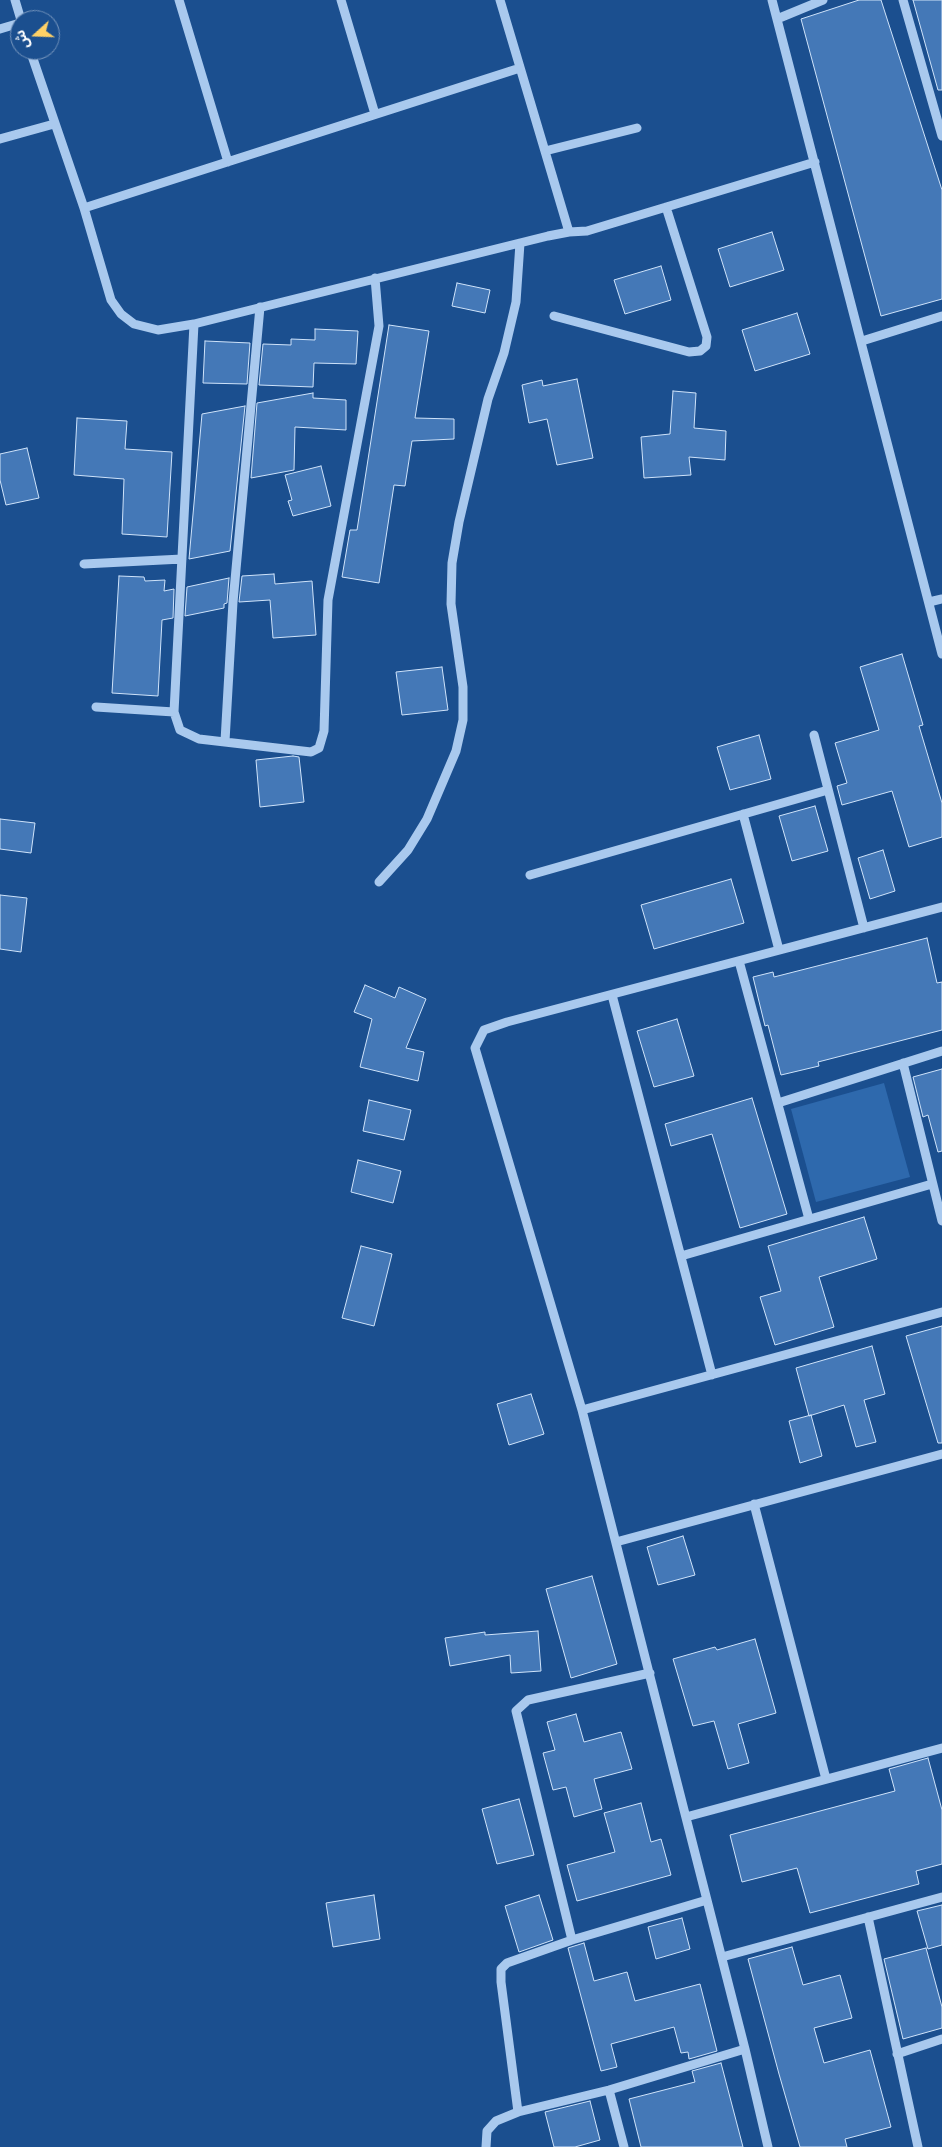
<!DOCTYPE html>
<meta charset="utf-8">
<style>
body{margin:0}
#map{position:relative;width:942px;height:2147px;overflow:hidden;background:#1b4f8f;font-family:"Work Sans","Noto Sans Arabic",sans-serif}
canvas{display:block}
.north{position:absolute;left:10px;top:10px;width:50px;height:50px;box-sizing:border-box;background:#1b4f8f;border:1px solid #7695bc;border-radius:50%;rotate:250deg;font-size:14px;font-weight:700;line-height:20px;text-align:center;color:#fff}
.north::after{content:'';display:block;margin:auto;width:18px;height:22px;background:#ffd166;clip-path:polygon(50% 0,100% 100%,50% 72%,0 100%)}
</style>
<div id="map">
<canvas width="942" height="2147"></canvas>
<div class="north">ش</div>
</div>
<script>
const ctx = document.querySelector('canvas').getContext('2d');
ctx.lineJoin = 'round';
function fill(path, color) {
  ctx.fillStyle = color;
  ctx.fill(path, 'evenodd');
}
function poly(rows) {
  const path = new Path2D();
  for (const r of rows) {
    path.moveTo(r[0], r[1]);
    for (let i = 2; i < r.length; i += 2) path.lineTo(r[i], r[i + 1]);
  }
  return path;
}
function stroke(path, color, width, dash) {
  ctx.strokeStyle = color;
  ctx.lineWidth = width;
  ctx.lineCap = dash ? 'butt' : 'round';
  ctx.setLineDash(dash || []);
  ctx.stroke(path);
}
fill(poly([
 [884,1083,910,1177,816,1202,791,1109]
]), '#2e69ad');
const building = poly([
 [859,0,881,0,942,190,942,299,881,316,801,19,859,0],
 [913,0,942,0,942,90,938,90,913,0],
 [772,232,784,270,730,287,718,249,772,232],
 [661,266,671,300,625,314,614,280,661,266],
 [457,283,490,290,485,313,452,306,457,283],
 [797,313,810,354,755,371,742,330,797,313],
 [389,325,429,331,415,418,454,419,454,439,412,441,405,486,394,485,379,583,342,577,350,530,357,530,389,325],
 [315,329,358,331,356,364,314,363,313,387,259,385,263,344,291,345,291,339,315,340,315,329],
 [205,341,250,343,247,384,203,383,205,341],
 [577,379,593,458,557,465,547,419,529,423,522,385,542,380,543,386,577,379],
 [673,391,696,393,694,428,726,431,725,460,689,457,691,475,644,478,641,437,670,434,673,391],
 [313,393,313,398,346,400,346,430,295,427,294,470,251,478,257,403,313,393],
 [245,406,230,551,189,559,202,414,245,406],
 [77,418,127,421,125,449,172,452,167,537,122,534,124,479,74,475,77,418],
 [27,448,39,498,6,505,0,480,0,454,27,448],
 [321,466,331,506,293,516,288,501,292,500,285,475,321,466],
 [274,574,275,584,312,581,316,635,273,638,270,600,239,602,242,576,274,574],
 [119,576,144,577,145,581,165,580,164,591,174,589,173,618,162,620,158,696,112,693,119,576],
 [229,578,227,603,224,604,224,608,185,616,187,587,229,578],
 [902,654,923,725,919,726,942,803,942,837,909,847,892,791,842,805,837,786,847,783,835,743,879,730,860,667,902,654],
 [442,667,448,710,402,715,396,672,442,667],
 [759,735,771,779,730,790,717,747,759,735],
 [293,756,299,757,304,802,260,807,256,760,293,756],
 [815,806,828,851,792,861,779,816,815,806],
 [0,819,35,823,31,853,0,849,0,819],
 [883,850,895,891,870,899,858,858,883,850],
 [731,879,744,923,654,949,641,905,731,879],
 [0,895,27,898,21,952,0,949,0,895],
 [927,938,937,983,942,982,942,1030,818,1062,819,1066,781,1075,768,1025,765,1026,753,977,773,972,774,977,927,938],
 [365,985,395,998,399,987,426,999,406,1048,424,1052,418,1081,360,1067,372,1019,354,1012,365,985],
 [677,1019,694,1076,654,1087,637,1031,677,1019],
 [942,1069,942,1151,938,1152,928,1115,923,1117,913,1077,942,1069],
 [752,1098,787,1214,740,1228,712,1134,671,1146,665,1124,752,1098],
 [369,1100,411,1110,404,1140,363,1131,369,1100],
 [358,1160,401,1171,393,1203,351,1192,358,1160],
 [864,1217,877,1259,819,1277,834,1327,775,1345,760,1297,781,1291,768,1246,864,1217],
 [361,1246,392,1254,374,1326,342,1318,361,1246],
 [942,1326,942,1443,938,1443,906,1336,942,1326],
 [872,1346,885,1394,864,1400,876,1442,856,1447,844,1405,809,1416,796,1368,872,1346],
 [531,1394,544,1434,509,1445,497,1404,531,1394],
 [811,1415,822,1456,800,1463,789,1421,811,1415],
 [683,1536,695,1575,658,1585,647,1547,683,1536],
 [592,1576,617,1664,571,1678,546,1589,592,1576],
 [538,1631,541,1671,511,1673,510,1655,450,1666,445,1638,485,1632,485,1635,538,1631],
 [755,1639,776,1713,738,1724,749,1763,728,1769,714,1721,693,1726,673,1659,715,1647,717,1650,755,1639],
 [576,1714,584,1742,621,1732,632,1769,594,1779,602,1809,574,1817,566,1787,553,1790,543,1753,555,1750,547,1722,576,1714],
 [928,1758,942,1810,942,1864,916,1871,919,1884,810,1913,797,1868,742,1882,730,1835,895,1791,889,1769,928,1758],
 [519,1799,534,1855,497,1864,482,1809,519,1799],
 [641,1803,651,1842,661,1839,671,1875,577,1901,567,1865,615,1852,604,1813,641,1803],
 [374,1895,380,1939,333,1947,326,1903,374,1895],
 [539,1895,553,1940,519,1952,505,1906,539,1895],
 [942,1905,942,1945,928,1949,917,1911,942,1905],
 [682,1918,690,1949,656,1959,648,1927,682,1918],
 [584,1943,594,1981,627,1972,635,2001,700,1984,717,2051,689,2059,688,2052,681,2053,674,2027,611,2044,617,2067,601,2071,568,1948,584,1943],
 [792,1947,803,1985,840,1975,852,2018,814,2028,824,2063,870,2050,891,2127,845,2139,847,2147,800,2147,779,2074,748,1959,792,1947],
 [926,1948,942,2007,942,2028,903,2039,884,1959,926,1948],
 [721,2063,743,2147,641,2147,629,2099,695,2082,692,2071,721,2063],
 [590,2101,600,2140,575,2147,554,2147,545,2112,590,2101]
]);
fill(building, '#4478b7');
stroke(building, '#cfe3fa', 1);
stroke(poly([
 [15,0,21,20],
 [179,0,228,162],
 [341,0,375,114],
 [500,0,569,232],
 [772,0,942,654],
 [903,0,942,136],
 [777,19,823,0],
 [0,29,20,23],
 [30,50,84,208,111,300,121,314,134,324,158,330,194,324,548,236,569,232,587,231,815,162],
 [0,139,54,124],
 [545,151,637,128],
 [84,208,520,68],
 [554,316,689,352,700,351,706,346,707,337,666,207],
 [194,324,174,712,180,730,199,739,311,752,319,748,324,731,328,600,379,326,375,278],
 [862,341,942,316],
 [84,564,182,559],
 [929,602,942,599],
 [96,707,174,712],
 [814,735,864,928],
 [225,741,233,602,260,307],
 [743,814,779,950],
 [530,875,828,790],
 [379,882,408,850,427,819,456,751,463,720,463,687,451,604,452,563,459,522,488,399,504,353,516,302,520,243],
 [739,961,809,1219],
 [612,995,712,1375],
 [903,1063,942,1221],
 [778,1103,942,1051],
 [681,1256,932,1184],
 [582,1410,942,1312],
 [754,1504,826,1779],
 [616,1542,942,1454],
 [686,1817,942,1748],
 [868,1917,918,2147],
 [572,1940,516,1711,528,1700,650,1673],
 [722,1957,942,1897],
 [897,2054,942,2039],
 [609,2090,624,2147],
 [518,2112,501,1982,501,1969,507,1963,572,1940,707,1900],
 [486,2147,487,2131,496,2121,518,2112,609,2090,745,2049],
 [768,2147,745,2049,582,1410,475,1048,484,1030,507,1022,942,907]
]), '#a9c9ee', 9);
</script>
